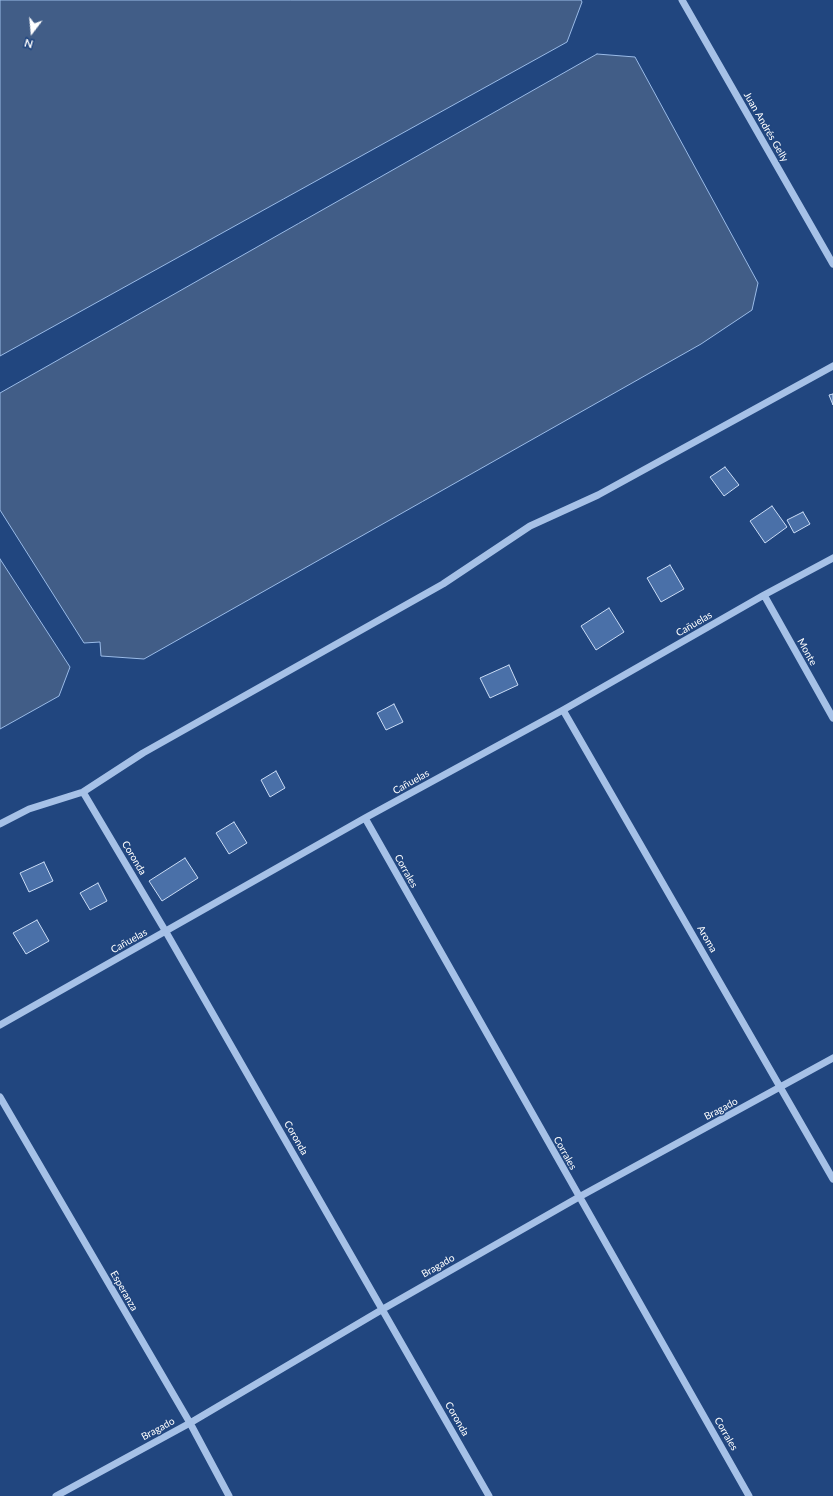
<!DOCTYPE html>
<meta charset="utf-8">
<style>
body{margin:0}
#map{position:relative;width:833px;height:1496px;overflow:hidden;background:#21467f;font-family:Lato,sans-serif}
canvas{display:block}
.north{position:absolute;left:12px;top:12px;width:40px;height:40px;-webkit-text-stroke:3px #21467f;paint-order:stroke;rotate:196deg;font-size:11px;font-weight:700;line-height:16px;text-align:center;color:#fff}
.north::after{content:'';display:block;margin:auto;width:14px;height:18px;background:#fff;clip-path:polygon(50% 0,100% 100%,50% 72%,0 100%)}
</style>
<div id="map">
<canvas width="833" height="1496"></canvas>
<div class="north">N</div>
</div>
<script>
const ctx = document.querySelector('canvas').getContext('2d');
ctx.lineJoin = 'round';
function fill(path, color) {
  ctx.fillStyle = color;
  ctx.fill(path, 'evenodd');
}
function poly(rows) {
  const path = new Path2D();
  for (const r of rows) {
    path.moveTo(r[0], r[1]);
    for (let i = 2; i < r.length; i += 2) path.lineTo(r[i], r[i + 1]);
  }
  return path;
}
function stroke(path, color, width, dash) {
  ctx.strokeStyle = color;
  ctx.lineWidth = width;
  ctx.lineCap = dash ? 'butt' : 'round';
  ctx.setLineDash(dash || []);
  ctx.stroke(path);
}
function drawText(font, color, halo, rows, align = 'center') {
  ctx.font = font + ' Lato,sans-serif';
  ctx.lineWidth = 3;
  ctx.setLineDash([]);
  ctx.textBaseline = 'middle';
  ctx.strokeStyle = halo;
  ctx.fillStyle = color;
  for (const [text, x, y, turn = 0] of rows) {
    ctx.save();
    ctx.translate(x, y);
    ctx.rotate((+turn || 0) * Math.PI / 180);
    ctx.textAlign = isNaN(turn) ? turn : align;
    if (halo) ctx.strokeText(text, 0, 0);
    ctx.fillText(text, 0, 0);
    ctx.restore();
  }
}
const water = poly([
 [0,0,581,0,582,2,567,42,0,356,0,0],
 [597,54,635,57,758,283,752,310,701,344,144,659,101,656,100,642,84,643,0,510,0,393,597,54],
 [0,559,70,667,59,696,0,729,0,559]
]);
fill(water, '#415d87');
stroke(water, '#9abbe8', 1);
const building = poly([
 [833,394,833,405,829,395,833,394],
 [725,467,739,485,724,496,710,477,725,467],
 [772,506,787,527,765,543,750,521,772,506],
 [803,512,810,524,794,533,787,520,803,512],
 [670,565,684,589,661,602,647,578,670,565],
 [609,608,624,632,596,650,581,626,609,608],
 [509,665,518,685,490,698,480,678,509,665],
 [394,704,403,722,386,730,377,713,394,704],
 [276,771,285,788,270,797,261,780,276,771],
 [234,822,247,843,229,854,216,833,234,822],
 [185,858,198,878,162,901,149,881,185,858],
 [44,862,53,881,29,892,20,873,44,862],
 [98,883,107,901,90,910,80,893,98,883],
 [37,920,49,941,26,954,13,933,37,920]
]);
fill(building, '#4a70a8');
stroke(building, '#cadcf6', 1);
stroke(poly([
 [682,0,833,264],
 [764,595,833,718],
 [563,710,833,1179],
 [83,792,166,932,489,1496],
 [365,818,749,1496],
 [0,824,29,809,83,792,143,753,443,584,530,526,598,495,833,366],
 [0,1025,365,818,563,710,764,595,833,558],
 [0,1097,190,1423,229,1496],
 [56,1496,190,1423,383,1309,579,1197,833,1058]
]), '#a6c1e7', 7);
drawText('10px', '#fff', '#21467f', [
 ["Juan Andrés Gelly",766,127,60],
 ["Cañuelas",694,624,-30],
 ["Monte",807,652,61],
 ["Cañuelas",411,782,-29],
 ["Coronda",134,858,59],
 ["Corrales",406,871,61],
 ["Aroma",707,939,60],
 ["Cañuelas",129,941,-29],
 ["Bragado",721,1109,-28],
 ["Coronda",296,1138,60],
 ["Corrales",565,1153,61],
 ["Bragado",438,1266,-30],
 ["Esperanza",124,1291,60],
 ["Coronda",457,1419,60],
 ["Bragado",158,1429,-29],
 ["Corrales",726,1434,60]
]);
</script>
